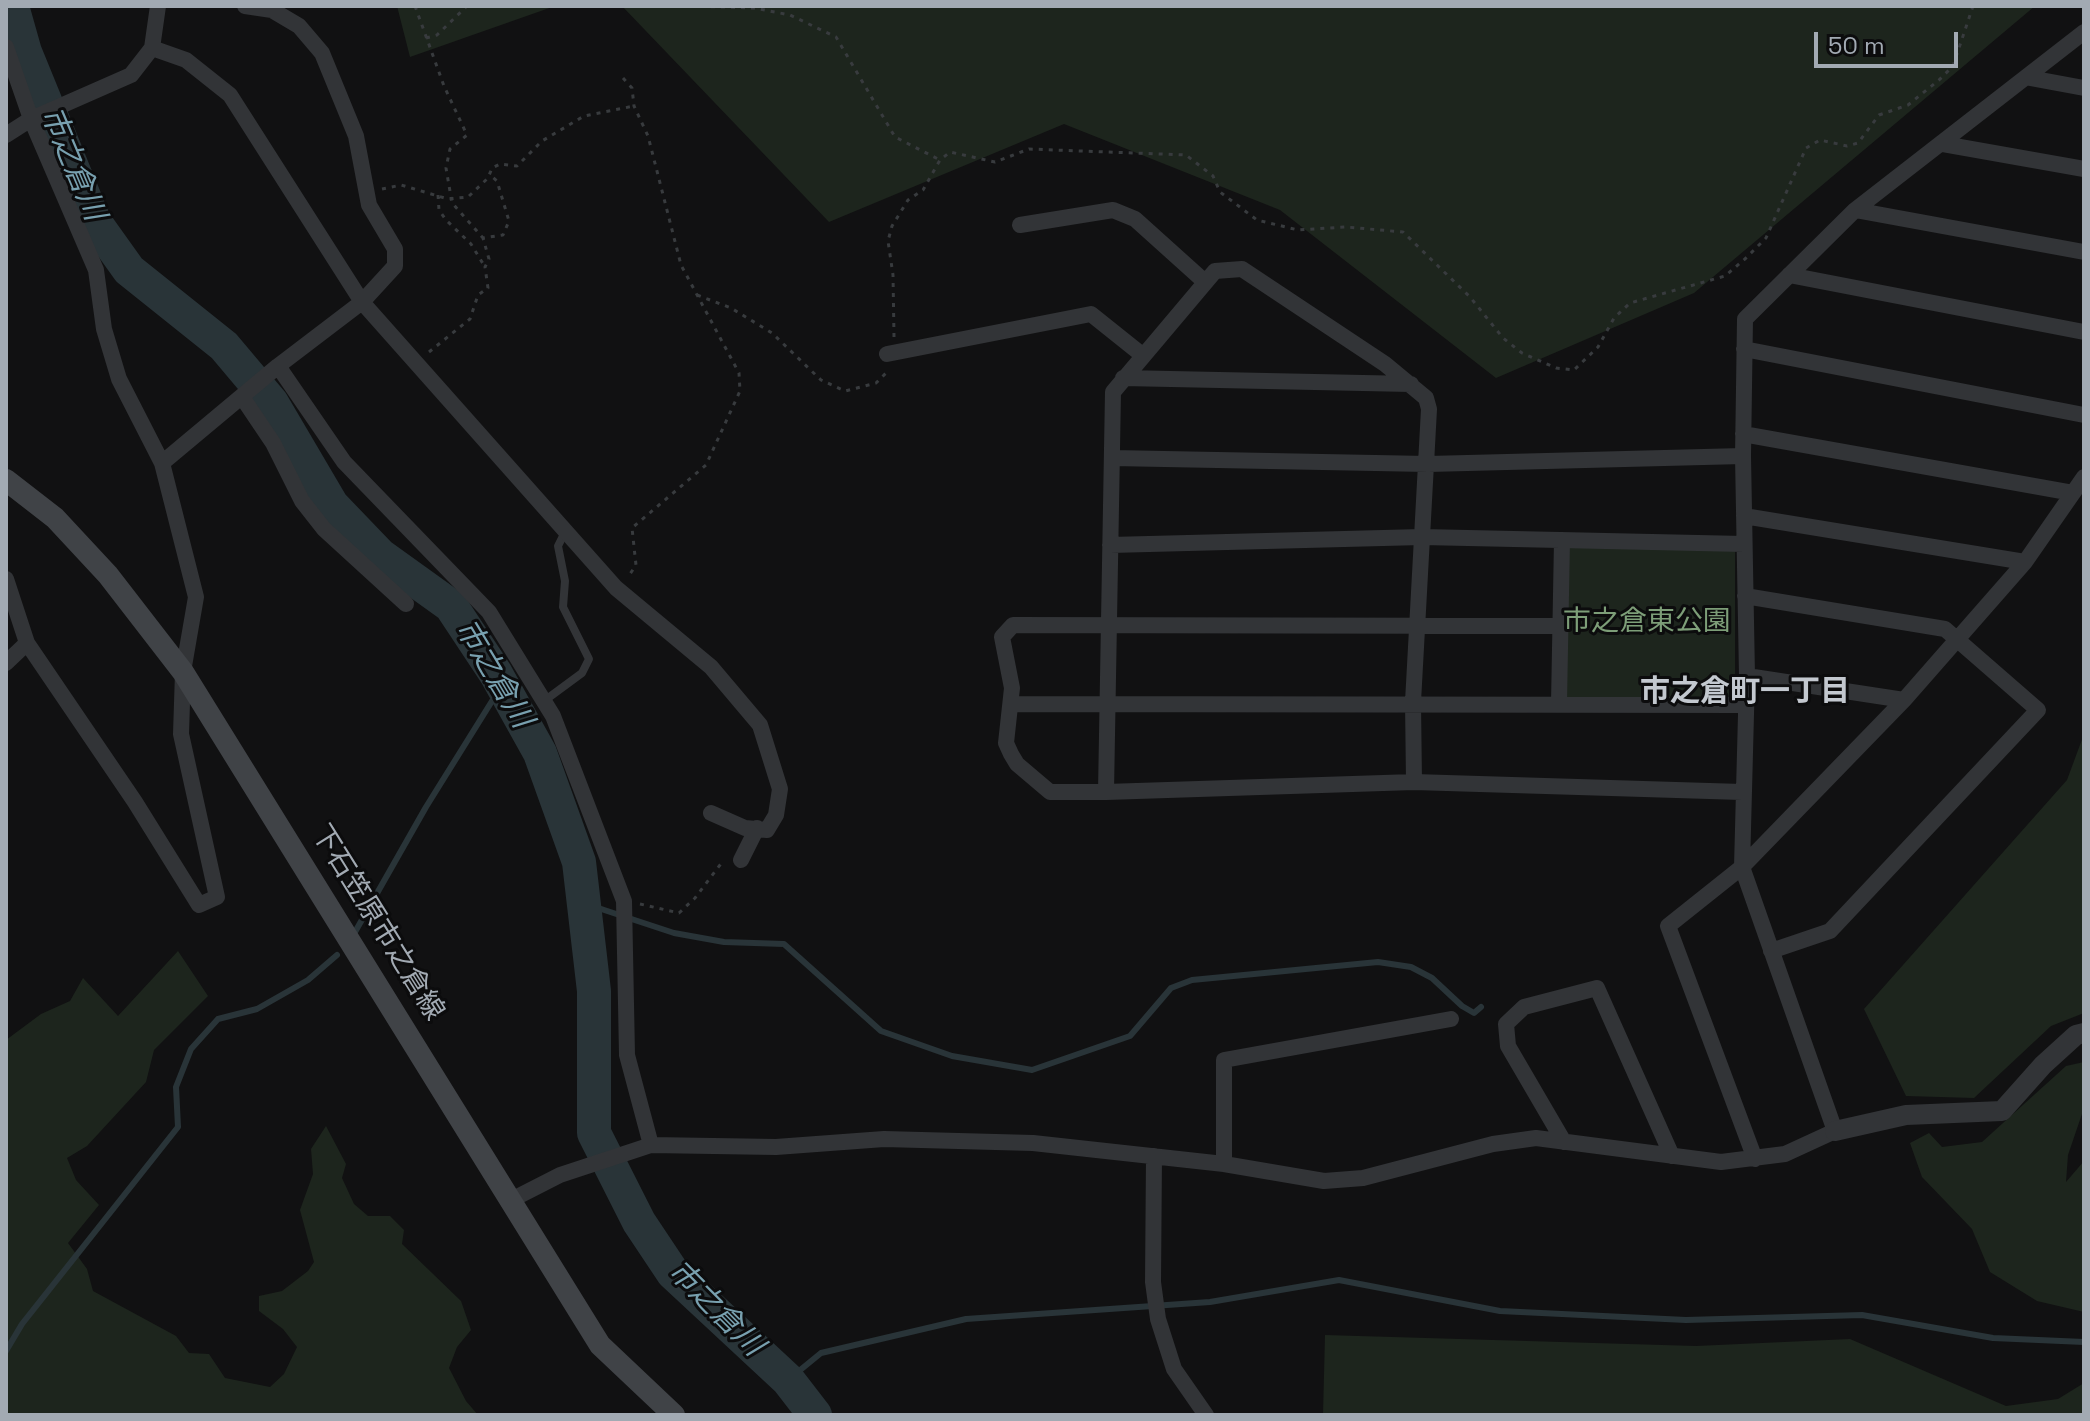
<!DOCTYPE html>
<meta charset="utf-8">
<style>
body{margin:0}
#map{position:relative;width:2090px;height:1421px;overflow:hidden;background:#111112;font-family:"Space Grotesk",sans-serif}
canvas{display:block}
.frame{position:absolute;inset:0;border:8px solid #a2aab3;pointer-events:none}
.scale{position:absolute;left:1814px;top:32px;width:144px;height:36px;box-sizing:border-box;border:4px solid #a2aab3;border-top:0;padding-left:10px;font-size:24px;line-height:28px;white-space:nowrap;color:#a2aab3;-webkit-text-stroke:6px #0c0c0d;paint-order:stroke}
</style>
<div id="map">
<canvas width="2090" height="1421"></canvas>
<div class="frame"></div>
<div class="scale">50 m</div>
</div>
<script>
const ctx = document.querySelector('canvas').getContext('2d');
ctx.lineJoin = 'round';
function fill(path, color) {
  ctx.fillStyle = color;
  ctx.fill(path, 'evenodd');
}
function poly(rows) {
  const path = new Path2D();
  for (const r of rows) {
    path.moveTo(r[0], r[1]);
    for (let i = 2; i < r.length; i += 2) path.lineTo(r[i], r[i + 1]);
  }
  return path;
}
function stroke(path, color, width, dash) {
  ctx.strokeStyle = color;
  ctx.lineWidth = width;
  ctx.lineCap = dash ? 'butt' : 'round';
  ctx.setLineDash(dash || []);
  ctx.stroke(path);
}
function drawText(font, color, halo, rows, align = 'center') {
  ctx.font = font + ' "Space Grotesk","Noto Sans JP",sans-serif';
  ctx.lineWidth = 6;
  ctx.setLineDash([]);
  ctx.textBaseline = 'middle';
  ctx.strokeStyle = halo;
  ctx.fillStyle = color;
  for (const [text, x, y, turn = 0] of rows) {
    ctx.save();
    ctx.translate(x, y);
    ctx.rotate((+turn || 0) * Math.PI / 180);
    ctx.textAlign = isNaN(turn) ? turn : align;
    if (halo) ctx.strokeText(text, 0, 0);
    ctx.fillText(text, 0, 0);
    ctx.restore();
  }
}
fill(poly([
 [397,6,555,6,410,57],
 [622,6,2035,6,1694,293,1496,378,1280,210,1064,124,829,222],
 [1568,540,1735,547,1735,697,1566,701],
 [2084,734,2084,1013,2051,1026,1974,1098,1906,1096,1864,1009,2067,780],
 [178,951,208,996,154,1050,146,1082,87,1146,67,1158,76,1180,99,1205,68,1243,87,1269,93,1291,176,1336,189,1353,209,1354,225,1378,270,1387,284,1374,297,1347,283,1329,259,1311,259,1296,282,1291,308,1271,314,1262,300,1210,313,1174,311,1149,326,1126,346,1164,342,1178,354,1204,368,1216,390,1216,404,1230,402,1244,461,1301,471,1330,457,1347,449,1368,466,1401,478,1415,6,1415,6,1040,41,1014,70,1001,83,978,118,1016],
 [2084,1062,2084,1108,2068,1155,2066,1182,2084,1161,2084,1312,2037,1301,1990,1272,1972,1229,1922,1177,1910,1143,1929,1133,1942,1147,1982,1142,2066,1066],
 [1325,1335,1696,1346,1850,1339,2006,1406,2058,1399,2084,1383,2084,1415,1323,1415]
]), '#1d251d');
stroke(poly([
 [586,904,674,933,724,942,784,944,881,1031,952,1056,1032,1070,1130,1036,1171,988,1192,980,1378,962,1411,967,1432,978,1462,1006,1474,1013,1481,1007],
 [355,932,426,807,502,685],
 [6,1351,22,1324,178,1127,176,1087,191,1049,218,1019,257,1009,308,980,337,955],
 [788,1380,821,1353,966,1319,1210,1302,1339,1280,1500,1311,1686,1320,1862,1315,1993,1338,2084,1342]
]), '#293438', 6);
stroke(poly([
 [12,6,25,52,94,221,129,270,224,346,272,403,332,505,380,555,451,606,496,674,540,753,579,862,594,991,594,1133,639,1222,673,1273,788,1380,815,1415]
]), '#293438', 34);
stroke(poly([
 [415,6,444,86,467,135,450,149,446,168,452,203,483,238],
 [691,6,754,8,790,15,836,37,895,137,940,160],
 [426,38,437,35,467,6],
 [623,78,632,88,634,106,648,136,681,265,739,373,740,391,706,465,632,528,636,565,628,577],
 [382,189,401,185,448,199,468,197,488,178,492,168,500,164,517,166,542,141,584,116,634,106],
 [438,195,439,210,446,220,471,244,485,267],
 [697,295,731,308,772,333,821,380,845,391,876,383,888,371],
 [894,337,893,275,888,241,892,226,908,200,923,190,940,160,950,152,995,162,1029,149,1186,155,1213,176,1220,192,1257,220,1298,230,1346,227,1403,232,1470,297,1503,338,1522,353,1556,368,1574,370,1598,347,1614,318,1630,303,1725,276,1746,258,1766,238,1806,148,1820,140,1847,146,1858,143,1879,115,1908,105,1939,80,1953,66,1973,6],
 [429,352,470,319,478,295,488,288,485,267,489,259,483,238,503,235,509,221,497,181,490,175],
 [640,904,679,913,695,898,723,861]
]), '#383b3e', 3, [4, 6]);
stroke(poly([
 [544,701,582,673,589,659,563,607,565,581,558,546,565,532]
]), '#323437', 8);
stroke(poly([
 [6,47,31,119,96,270,104,329,119,379,162,463,196,597,183,672,181,734,217,897,199,905,135,802,27,643,6,579],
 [152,48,186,60,230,95,362,302,616,588,711,667,760,725,780,789,776,815,767,830,745,828,711,813],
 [2030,78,2084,88],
 [6,135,31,119,131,75,152,48,158,6],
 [1943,144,2084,169],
 [1855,210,2084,252],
 [1020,225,1113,210,1135,219,1205,282],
 [1789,275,2084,332],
 [1744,349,2084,415],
 [887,354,1091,314,1141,354],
 [278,366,344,462,489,612,553,716,624,901,627,1055,651,1145],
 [1123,378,1411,384],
 [242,397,273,443,302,501,324,529,406,604],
 [1743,434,2073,493],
 [1112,458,1428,464,1743,456],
 [162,463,278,366,362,302,395,266,395,249,369,205,356,136,322,53,299,26,272,10,245,6],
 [1744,516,2025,562],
 [1110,545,1422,537,1744,544],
 [1745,596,1945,629,2038,710,1830,931,1771,951],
 [6,663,27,643],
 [1747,676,1904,700],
 [1559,703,1562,540],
 [1012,704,1745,705],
 [1414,782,1413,702,1429,409,1426,398,1385,364,1242,269,1215,271,1113,392,1106,792,1414,782,1742,792],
 [1106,792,1050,792,1017,764,1011,754,1006,743,1012,688,1002,637,1013,625,1561,626],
 [741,860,757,828],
 [1564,1142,1508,1046,1506,1024,1524,1007,1597,988,1672,1156],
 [1154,1156,1153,1282,1158,1319,1174,1369,1206,1415],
 [1755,1159,1668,926,1742,867,1904,700,2025,562,2084,477],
 [1224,1164,1224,1060,1451,1019],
 [513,1199,560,1175,651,1145,776,1147,884,1139,1033,1143,1224,1164,1324,1181,1363,1178,1493,1144,1536,1138,1721,1162,1785,1154,1835,1131,1742,867,1747,676,1743,456,1745,319,1855,210,2084,32]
]), '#323437', 16);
stroke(poly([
 [1835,1131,1906,1115,2002,1111,2043,1065,2076,1035,2084,1033]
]), '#323437', 20);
stroke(poly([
 [6,480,55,518,108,575,183,672,600,1345,674,1415]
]), '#404347', 22);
drawText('28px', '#7d9e78', '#0c0c0d', [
 ["市之倉東公園",1647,622]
]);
drawText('28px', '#a2aab3', '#0c0c0d', [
 ["下石笠原市之倉線",377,923,58]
]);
drawText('italic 30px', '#78a0af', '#0c0c0d', [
 ["市之倉川",72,164,67],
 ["市之倉川",493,674,59],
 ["市之倉川",715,1309,45]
]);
drawText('bold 30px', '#c3c8cf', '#0c0c0d', [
 ["市之倉町一丁目",1745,693]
]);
</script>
